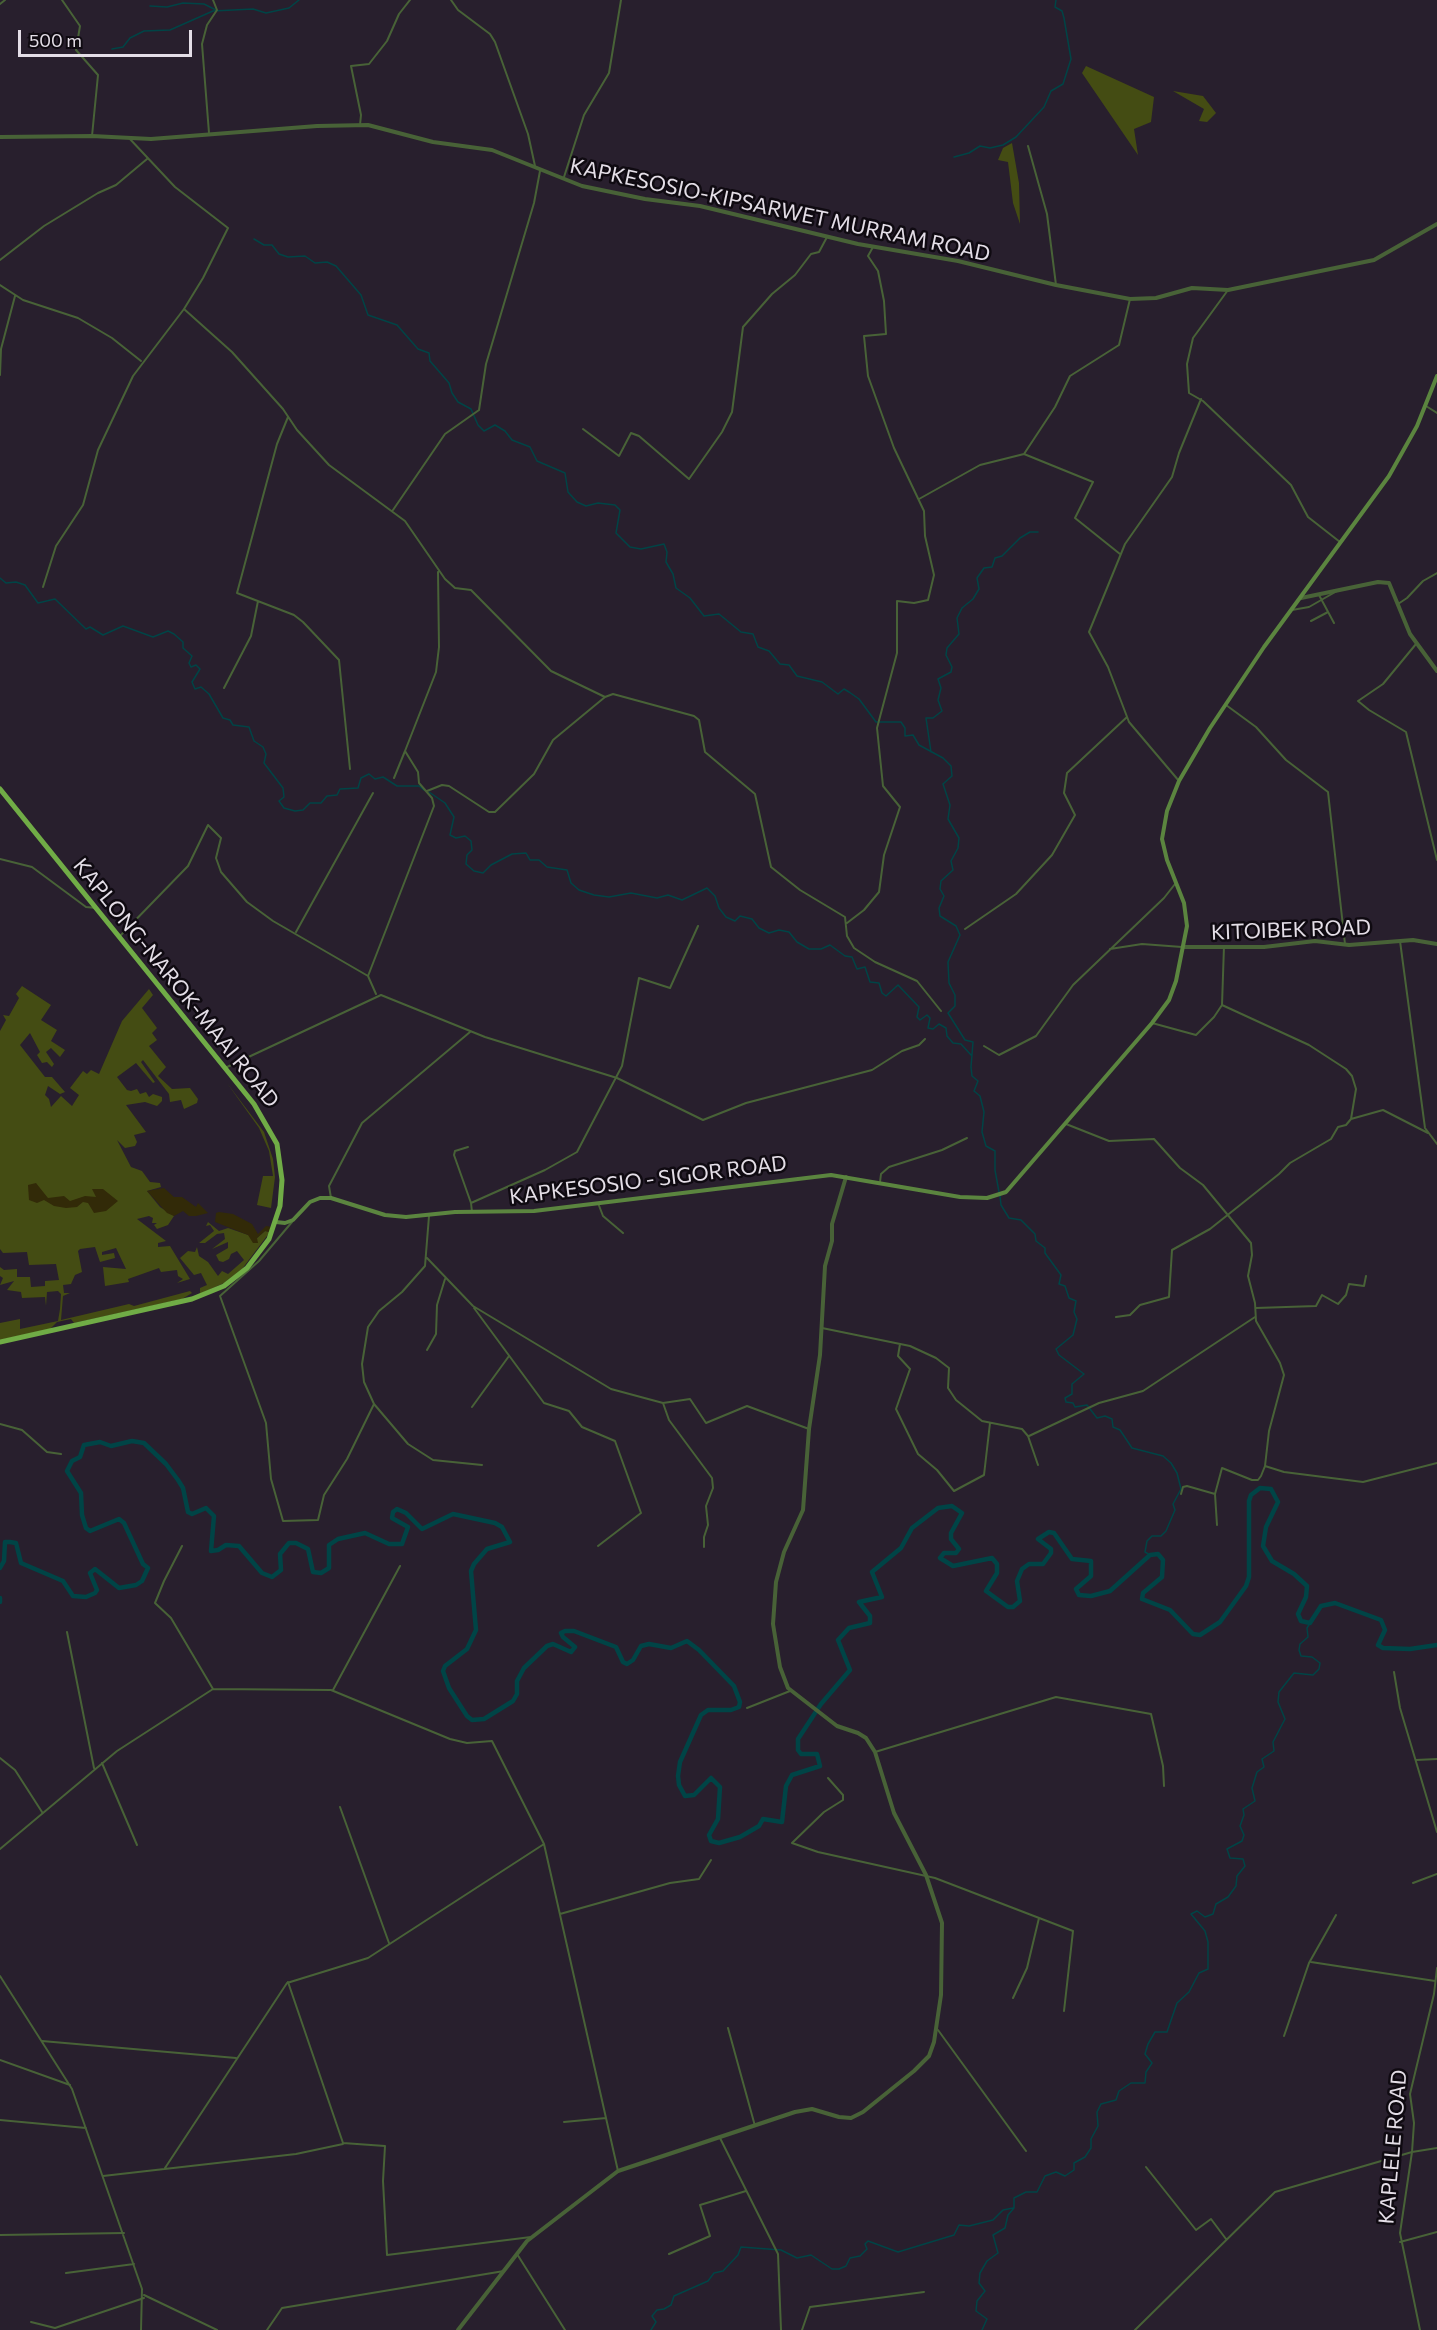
<!DOCTYPE html>
<style>
body{margin:0}
#map{position:relative;width:1437px;height:2330px;overflow:hidden;background:#281f2d;font-family:Commissioner,sans-serif}
canvas{display:block}
.scale{position:absolute;left:18px;top:30px;width:174px;height:27px;box-sizing:border-box;border:3px solid #e4dee7;border-top:0;padding-left:8px;font-size:18px;line-height:21px;white-space:nowrap;color:#e4dee7;-webkit-text-stroke:4px #0f0a11;paint-order:stroke}
</style>
<div id="map">
<canvas width="1437" height="2330"></canvas>
<div class="scale">500 m</div>
</div>
<script>
const ctx = document.querySelector('canvas').getContext('2d');
ctx.lineJoin = 'round';
function fill(path, color) {
  ctx.fillStyle = color;
  ctx.fill(path, 'evenodd');
}
function poly(rows) {
  const path = new Path2D();
  for (const r of rows) {
    path.moveTo(r[0], r[1]);
    for (let i = 2; i < r.length; i += 2) path.lineTo(r[i], r[i + 1]);
  }
  return path;
}
function stroke(path, color, width, dash) {
  ctx.strokeStyle = color;
  ctx.lineWidth = width;
  ctx.lineCap = dash ? 'butt' : 'round';
  ctx.setLineDash(dash || []);
  ctx.stroke(path);
}
function drawText(font, color, halo, rows, align = 'center') {
  ctx.font = font + ' Commissioner,sans-serif';
  ctx.lineWidth = 5;
  ctx.setLineDash([]);
  ctx.textBaseline = 'middle';
  ctx.strokeStyle = halo;
  ctx.fillStyle = color;
  for (const [text, x, y, turn = 0] of rows) {
    ctx.save();
    ctx.translate(x, y);
    ctx.rotate((+turn || 0) * Math.PI / 180);
    ctx.textAlign = isNaN(turn) ? turn : align;
    if (halo) ctx.strokeText(text, 0, 0);
    ctx.fillText(text, 0, 0);
    ctx.restore();
  }
}
fill(poly([
 [1086,66,1154,97,1151,122,1134,129,1138,155,1082,73],
 [1173,91,1203,96,1216,113,1207,122,1199,121,1204,109],
 [1012,143,1019,183,1020,224,1013,203,1008,162,998,160,1003,148],
 [22,986,51,1005,41,1020,57,1030,51,1041,65,1050,60,1057,51,1048,46,1052,54,1064,52,1067,47,1062,42,1063,37,1055,40,1052,30,1033,20,1045,45,1077,52,1077,65,1092,60,1094,48,1086,45,1095,49,1099,51,1107,61,1096,72,1106,79,1095,70,1088,83,1071,87,1074,91,1070,99,1074,122,1021,149,989,153,995,142,1008,157,1028,152,1033,157,1040,149,1046,166,1067,158,1076,172,1089,190,1088,198,1099,197,1103,184,1109,181,1100,170,1102,169,1094,143,1060,141,1062,155,1082,153,1083,136,1063,117,1077,127,1090,131,1091,137,1089,140,1094,146,1092,149,1097,153,1094,162,1097,162,1101,157,1106,145,1102,126,1105,146,1132,134,1135,137,1142,135,1146,125,1148,117,1140,131,1167,142,1171,150,1182,160,1183,161,1187,147,1191,160,1207,174,1216,168,1225,157,1229,154,1225,157,1223,152,1223,153,1218,149,1216,137,1219,166,1241,158,1243,158,1247,170,1246,190,1279,177,1283,183,1279,178,1276,177,1270,161,1272,159,1268,128,1279,129,1282,105,1286,103,1267,126,1269,116,1248,102,1252,102,1255,114,1253,115,1258,100,1262,95,1247,80,1249,78,1251,82,1272,75,1275,71,1284,63,1285,64,1293,70,1293,63,1296,61,1320,129,1304,134,1306,190,1291,192,1293,182,1299,74,1323,71,1319,57,1322,50,1329,0,1340,0,1323,20,1319,20,1329,58,1321,60,1309,61,1294,58,1291,47,1292,46,1306,45,1297,22,1298,21,1292,7,1290,14,1281,0,1285,3,1278,0,1276,0,1267,4,1270,17,1269,17,1277,30,1277,31,1287,45,1286,45,1281,59,1280,56,1264,29,1265,27,1252,3,1253,0,1249,0,1031,6,1020,3,1015,9,1016,19,998,16,994],
 [227,1083,264,1132,273,1159,275,1177,271,1208,257,1205,263,1176,273,1176,269,1151,259,1128],
 [208,1222,219,1231,228,1228,257,1238,265,1231,270,1232,242,1269,224,1283,200,1294,200,1288,207,1285,201,1273,194,1275,180,1258,188,1251,195,1252,197,1247,199,1256,208,1262,218,1276,222,1271,228,1274,244,1260,237,1251,231,1254,229,1259,223,1262,219,1261,216,1255,228,1248,228,1242,212,1249,225,1239,224,1233,217,1234,205,1243,199,1243,214,1231,210,1225,206,1226]
]), '#444c13');
fill(poly([
 [36,1183,48,1198,64,1196,70,1201,85,1196,96,1197,92,1189,103,1189,118,1201,106,1211,94,1213,88,1203,83,1202,77,1207,66,1208,54,1206,44,1200,37,1203,29,1200,28,1185],
 [164,1188,174,1197,182,1197,196,1207,198,1203,208,1213,196,1216,189,1216,183,1211,174,1216,167,1213,147,1191],
 [219,1212,233,1214,252,1224,258,1234,266,1226,272,1227,270,1232,265,1231,257,1238,258,1243,253,1243,248,1235,215,1222,216,1213]
]), '#322a08');
stroke(poly([
 [150,6,167,7,183,3,204,4,216,10],
 [112,49,123,47,130,38,144,31,170,30,213,11,253,9,266,13,289,8,299,0],
 [954,157,969,153,980,146,990,148,1003,145,1016,137,1044,107,1051,91,1063,84,1071,59,1064,18,1062,11,1055,7,1056,0],
 [254,239,264,245,272,245,279,254,288,257,305,256,315,263,327,262,336,266,361,295,368,315,397,325,418,349,429,353,430,361,449,383,452,393,458,402,471,409,478,425,484,431,495,425,505,431,512,440,530,447,537,461,565,473,568,492,577,502,586,506,598,503,615,505,620,510,616,533,630,547,641,549,664,544,667,552,666,562,673,574,676,588,690,598,704,616,719,614,741,632,753,634,758,647,769,651,780,664,789,665,797,676,822,682,838,694,844,689,849,692,859,699,876,722,901,722,905,728,905,736,913,735,919,745,943,758,951,766,952,776,943,784,950,805,948,819,959,838,958,848,951,861,953,870,941,881,940,889,944,896,939,908,940,916,956,926,960,935,948,962,949,983,955,995,955,1006,948,1013,965,1040,973,1042,971,1067,972,1076,978,1081,974,1091,980,1096,984,1112,982,1132,986,1146,995,1151,995,1170,999,1192],
 [0,578,6,583,16,582,25,585,38,603,55,599,86,629,90,627,103,635,123,626,153,637,168,631,174,634,183,642,183,648,192,656,189,663,191,667,196,665,200,669,192,682,195,689,201,687,209,694,223,718,230,720,233,725,249,727,254,741,263,747,266,754,264,763,283,788,284,797,279,801,284,808,295,811,303,810,310,803,321,803,327,796,337,795,340,789,358,788,361,778,369,774,375,779,383,777,397,786,419,786,424,790],
 [931,752,926,718,933,718,942,711,938,700,941,688,938,679,951,672,952,667,946,655,947,648,959,634,957,618,962,608,973,599,979,589,977,578,984,568,992,567,995,558,1002,556,1020,538,1030,532,1038,532],
 [429,792,445,803,454,817,450,835,456,838,465,836,471,841,472,850,467,855,466,864,474,871,483,873,491,865,512,854,526,853,530,860,539,860,547,867,567,870,571,883,579,890,594,895,609,897,631,893,657,898,668,895,682,900,707,888,715,896,719,908,726,917,735,921,740,916,752,919,759,928,769,933,779,930,789,932,797,942,809,949,821,949,830,945,845,956,852,957,857,969,865,967,870,982,879,983,882,993,886,996,898,985,919,1007,917,1017,920,1020,927,1015,930,1018,928,1028,933,1029,939,1024,946,1028,947,1036,953,1043,961,1044,971,1055],
 [1000,1196,1001,1205,1009,1218,1021,1220,1035,1234,1036,1241,1045,1248,1045,1253,1061,1275,1059,1284,1065,1286,1069,1298,1076,1301,1074,1312,1077,1319,1073,1335,1056,1349,1059,1355,1084,1374,1072,1384,1072,1394,1065,1398,1066,1402,1073,1403,1075,1407,1087,1405,1097,1418,1105,1416,1112,1419,1113,1427,1120,1430,1132,1448,1163,1456,1171,1463,1177,1473,1181,1489,1173,1504,1175,1510,1166,1531,1161,1536,1152,1536,1147,1541,1145,1552,1150,1555],
 [651,2330,656,2322,652,2316,657,2310,664,2309,671,2305,674,2296,708,2281,714,2273,723,2271,738,2255,741,2247,781,2250,797,2258,811,2255,832,2269,839,2269,846,2266,850,2258,860,2256,867,2249,865,2244,868,2241,898,2252,954,2235,959,2225,969,2226,993,2220,1003,2210,1013,2208],
 [982,2330,987,2319,976,2311,977,2301,985,2291,979,2283,980,2273,987,2261,998,2253,993,2235,1005,2228,1008,2215,1014,2208,1014,2198,1026,2192,1037,2192,1045,2176,1056,2172,1065,2176,1074,2170,1074,2163,1085,2157,1091,2148,1091,2139,1098,2126,1097,2112,1101,2104,1116,2100,1119,2091,1131,2083,1145,2083,1146,2072,1152,2063,1145,2054,1148,2044,1155,2032,1167,2032,1177,2003,1189,1992,1199,1973,1208,1969,1208,1942,1205,1931,1191,1914,1197,1911,1205,1917,1213,1914,1216,1904,1228,1897,1236,1886,1237,1876,1245,1866,1243,1859,1230,1858,1227,1849,1242,1841,1244,1835,1240,1826,1244,1815,1243,1809,1255,1801,1252,1788,1257,1772,1264,1767,1262,1759,1274,1751,1273,1742,1285,1719,1278,1702,1279,1692,1294,1673,1313,1675,1319,1669,1320,1663,1312,1657,1301,1656,1299,1650,1300,1644,1308,1637,1307,1628,1310,1623]
]), '#004446', 1.5);
stroke(poly([
 [0,1568,4,1561,5,1542,10,1542,16,1543,21,1563,63,1581,73,1596,86,1597,95,1593,97,1590,90,1573,95,1569,119,1588,136,1585,142,1581,148,1568,143,1564,124,1523,119,1519,90,1531,86,1528,82,1515,81,1493,67,1471,72,1461,80,1457,84,1445,100,1442,111,1446,132,1441,144,1443,166,1464,178,1480,183,1488,188,1512,192,1514,206,1508,214,1516,211,1551,218,1550,226,1545,239,1546,262,1573,272,1577,281,1570,280,1554,289,1543,296,1543,308,1549,313,1572,321,1573,329,1568,329,1545,338,1539,365,1533,389,1544,402,1544,408,1527,392,1518,393,1512,397,1509,406,1513,422,1529,453,1514,495,1523,502,1527,510,1542,487,1549,474,1564,471,1571,476,1630,467,1649,445,1666,443,1671,449,1688,467,1716,472,1720,484,1719,513,1701,517,1694,517,1681,524,1668,547,1646,553,1644,571,1652,575,1647,563,1637,561,1633,565,1631,574,1631,616,1647,623,1662,627,1664,633,1660,641,1646,649,1644,671,1648,687,1641,699,1650,734,1686,740,1702,739,1707,731,1710,708,1710,701,1715,680,1762,678,1776,679,1785,685,1796,694,1795,711,1778,720,1787,718,1819,709,1835,711,1841,719,1843,740,1837,759,1826,763,1819,782,1822,786,1786,792,1775,820,1766,817,1754,801,1754,798,1750,798,1739,821,1704,850,1670,838,1640,849,1628,870,1623,870,1616,859,1602,882,1597,872,1572,901,1548,912,1528,938,1508,952,1506,962,1513,951,1533,951,1539,959,1549,956,1553,944,1553,940,1558,953,1566,992,1558,997,1564,997,1573,986,1591,1008,1607,1013,1607,1020,1601,1017,1581,1022,1569,1029,1564,1043,1564,1051,1553,1051,1549,1038,1539,1049,1532,1054,1533,1072,1559,1091,1561,1091,1576,1076,1589,1079,1595,1091,1596,1110,1591,1150,1555,1158,1554,1163,1560,1162,1577,1143,1593,1142,1599,1170,1610,1193,1634,1200,1635,1220,1622,1246,1586,1249,1577,1249,1501,1251,1495,1260,1488,1271,1489,1278,1502,1266,1527,1263,1546,1272,1561,1294,1574,1307,1586,1306,1597,1298,1614,1301,1621,1310,1623,1321,1606,1335,1603,1381,1620,1385,1630,1378,1645,1383,1648,1410,1649,1437,1645],
 [0,1598,0,1602]
]), '#004446', 4.5);
stroke(poly([
 [62,0,80,26,76,50,98,75,92,136],
 [451,0,458,10,490,34,495,42,528,134,535,166],
 [0,4,5,0],
 [360,125,361,115,351,66,369,64,387,41,399,14,410,0],
 [209,133,202,44,207,25,217,10,213,0],
 [1028,146,1047,214,1056,285],
 [564,177,584,115,609,73,621,0],
 [0,260,44,226,98,193,116,185,147,159],
 [0,285,23,300,78,318,112,338,141,361],
 [1228,290,1193,338,1187,364,1189,393,1203,401,1291,485,1308,517,1340,542],
 [184,309,232,352,283,409,297,430,329,465,405,521,445,579,455,588,471,590,551,671,605,697],
 [0,375,1,349,15,296],
 [1426,406,1437,413],
 [288,417,277,444,237,593,294,615,303,622,339,660,350,769],
 [583,429,619,456,631,433,639,436,689,479,722,432,732,412,743,327,772,294,795,275,811,254,819,252,827,237],
 [1024,454,1093,482,1075,518,1120,554],
 [919,499,980,465,1024,454,1055,407,1070,376,1119,345,1130,299],
 [393,510,445,434,479,410,486,364,534,203,540,171],
 [43,587,56,546,83,505,98,450,133,376,184,309,203,278,228,228,175,187,129,138],
 [1319,595,1334,623],
 [1398,604,1407,598,1423,581,1437,573],
 [1292,610,1309,607,1337,591],
 [1311,621,1328,612],
 [1416,644,1383,684,1358,701,1369,710,1406,732,1437,860],
 [224,688,251,636,258,601],
 [1226,705,1256,727,1286,760,1328,792,1345,944],
 [394,778,405,751],
 [1179,781,1129,722,1108,667,1089,632,1125,544,1172,477,1179,453,1201,399],
 [427,791,442,785,449,786,489,812,495,812,534,774,553,740,605,697,613,694,694,716,699,720,705,752,755,794,771,867,800,890,845,917,847,936,854,948,875,962,917,981,941,1011],
 [0,859,32,867,86,907,96,908],
 [847,923,864,910,879,892,884,855,900,807,883,786,877,728,897,653,897,601,914,603,928,600,934,575,925,536,924,511,894,448,868,376,864,336,886,334,884,301,878,271,868,256,873,247],
 [965,929,1016,894,1052,855,1075,815,1064,793,1067,773,1127,717],
 [296,932,373,793],
 [120,936,188,866,208,825,221,838,216,858,221,872,247,902,273,921,368,976],
 [1400,941,1425,1128,1437,1144],
 [1110,949,1142,944,1182,947],
 [376,994,368,976,434,806,432,798,419,783,418,772,405,751,436,672,439,647,438,572],
 [1152,1023,1196,1035,1214,1017,1222,1005,1224,946],
 [984,1046,999,1055,1036,1036,1073,985,1164,898,1175,884],
 [225,1068,381,995,485,1037,617,1078,703,1120,746,1103,872,1070,902,1051,919,1045,925,1039],
 [1351,1119,1383,1110,1428,1133],
 [1066,1124,1109,1141,1154,1139,1180,1168,1203,1185,1251,1243,1252,1255,1248,1276,1255,1303,1256,1321,1280,1363,1284,1375,1269,1431,1265,1466,1261,1476,1258,1480,1252,1480,1222,1468,1215,1494,1217,1525],
 [468,1147,455,1151,454,1155,471,1203,472,1212],
 [880,1182,881,1174,889,1167,942,1150,967,1138],
 [331,1198,329,1186,362,1123,470,1032],
 [471,1203,545,1170,577,1152,622,1066,639,978,670,988,698,926],
 [598,1203,603,1216,623,1233],
 [429,1216,425,1266,402,1292,379,1311,368,1327,362,1364,364,1382,374,1404,408,1444,433,1460,482,1465],
 [292,1222,259,1261,220,1296,266,1423,271,1479,283,1521,318,1520,324,1495,347,1459,374,1404],
 [427,1258,473,1306,611,1389,663,1403,690,1399,706,1423,747,1406,809,1429],
 [474,1308,544,1403,569,1411,582,1427,615,1441,641,1513,598,1546],
 [1256,1308,1316,1306,1322,1295,1338,1304,1346,1295,1349,1284,1364,1286,1366,1276],
 [1116,1317,1130,1315,1140,1305,1169,1297,1172,1250,1210,1229,1279,1174,1290,1163,1331,1139,1338,1127,1346,1125,1351,1119,1356,1089,1352,1076,1346,1069,1309,1045,1222,1005],
 [822,1328,910,1346,936,1358,949,1368,948,1388,956,1400,982,1421,1022,1429,1028,1436,1038,1465],
 [900,1344,898,1356,910,1369,896,1409,918,1454,937,1470,954,1491,984,1475,990,1423],
 [427,1350,436,1334,437,1305,445,1279],
 [663,1403,669,1420,712,1478,713,1488,706,1506,708,1525,704,1537,704,1547],
 [472,1407,509,1356],
 [0,1424,22,1430,47,1452,61,1454],
 [1029,1436,1099,1403,1143,1391,1255,1317],
 [1265,1466,1284,1472,1363,1482,1437,1463],
 [1181,1494,1183,1487,1187,1486,1215,1494],
 [182,1546,164,1581,155,1603,171,1618,213,1689],
 [67,1632,94,1768],
 [1394,1672,1400,1708,1437,1832],
 [333,1690,400,1566],
 [747,1708,790,1691],
 [875,1752,1056,1697,1151,1714,1163,1766,1164,1786],
 [0,1758,15,1770,42,1812],
 [1416,1760,1437,1759],
 [102,1763,137,1845],
 [828,1778,843,1795,843,1800,824,1812,792,1843,818,1852,935,1878,1073,1931,1064,2011],
 [340,1807,389,1943],
 [0,1849,117,1751,213,1689,331,1690,450,1739,467,1743,492,1741,544,1844,618,2171],
 [1413,1883,1437,1874],
 [560,1914,670,1883,699,1879,711,1860],
 [1311,1962,1435,1981],
 [0,1976,72,2089,142,2289,141,2330],
 [288,1982,343,2143,385,2146,383,2181,387,2255,531,2237],
 [1013,1998,1027,1968,1039,1918],
 [728,2028,755,2126],
 [938,2030,1026,2151],
 [1284,2036,1309,1963,1336,1915],
 [42,2041,236,2058],
 [0,2060,70,2085],
 [0,2120,86,2128],
 [564,2122,606,2118],
 [720,2138,778,2254,781,2330],
 [1146,2167,1196,2230,1211,2219,1226,2239],
 [165,2168,287,1983,368,1958,544,1844],
 [103,2176,296,2154,343,2144],
 [0,2235,124,2233],
 [1400,2242,1437,2232],
 [517,2254,565,2330],
 [669,2254,710,2236,700,2205,746,2191],
 [66,2273,134,2264],
 [144,2295,217,2330],
 [31,2322,55,2328,144,2298],
 [267,2330,282,2308,504,2271],
 [802,2330,810,2307,924,2292],
 [1135,2330,1275,2192,1412,2152,1437,2148],
 [1420,2330,1400,2233,1412,2152,1414,2123,1410,2094,1434,1994,1437,1968]
]), '#486237', 2);
stroke(poly([
 [0,137,92,136,151,139,317,126,368,125,433,142,492,150,582,186,645,199,700,206,858,244,958,261,1056,285,1130,299,1156,298,1192,288,1228,290,1374,260,1437,224],
 [1301,598,1378,582,1389,583,1410,634,1437,671],
 [1183,947,1264,947,1315,941,1349,945,1413,940,1437,944],
 [458,2330,527,2241,618,2171,795,2112,812,2109,839,2117,851,2118,863,2112,914,2071,929,2056,934,2042,941,1995,942,1923,926,1875,894,1813,875,1752,866,1738,858,1733,837,1726,788,1688,780,1667,773,1624,776,1582,784,1552,803,1510,809,1429,820,1355,825,1266,832,1241,832,1224,846,1177]
]), '#486237', 4);
stroke(poly([
 [276,1222,285,1223,293,1220,310,1202,320,1198,331,1198,385,1215,406,1217,455,1212,534,1211,831,1175,960,1197,987,1198,1006,1192,1152,1023,1169,1000,1176,981,1187,926,1184,903,1167,860,1162,839,1167,811,1179,781,1210,728,1264,647,1389,476,1417,426,1437,376]
]), '#5b853f', 4);
stroke(poly([
 [0,789,254,1104,277,1144,282,1180,280,1206,269,1239,247,1268,224,1286,192,1299,0,1342]
]), '#70ac46', 5);
drawText('21px', '#e4dee7', '#0f0a11', [
 ["KAPKESOSIO-KIPSARWET MURRAM ROAD",780,210,12],
 ["KITOIBEK ROAD",1291,930,-2],
 ["KAPLONG-NAROK-MAAI ROAD",176,983,51],
 ["KAPKESOSIO - SIGOR ROAD",648,1180,-7],
 ["KAPLELE ROAD",1393,2147,-85]
]);
</script>
